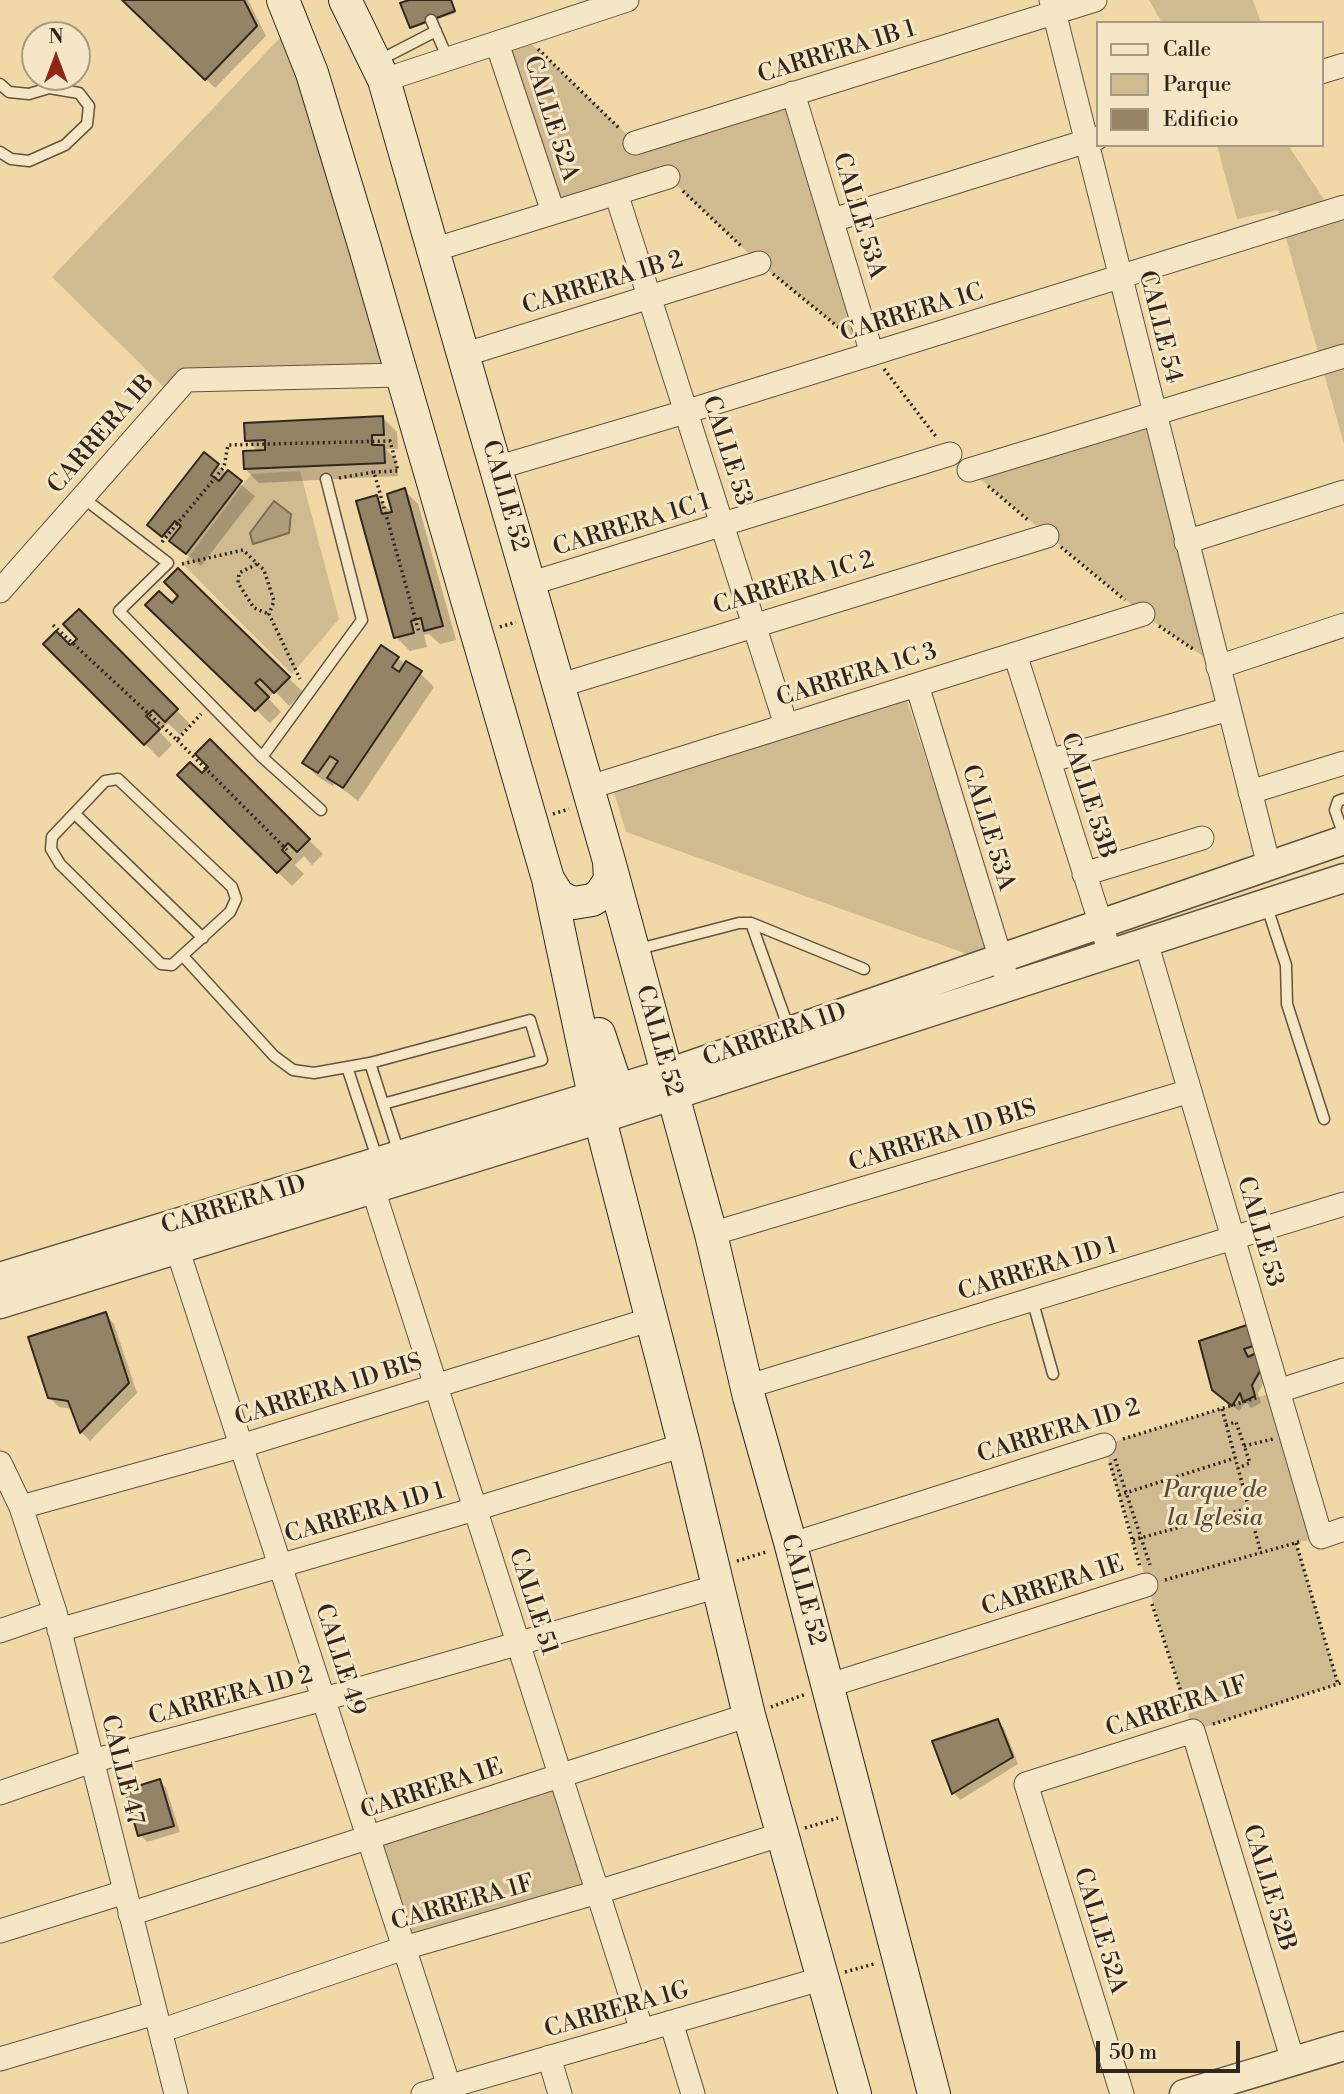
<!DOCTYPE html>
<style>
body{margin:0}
#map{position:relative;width:1344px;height:2094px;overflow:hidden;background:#f0d8a7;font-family:"Libre Bodoni",serif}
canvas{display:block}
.legend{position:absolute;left:1096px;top:21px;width:228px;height:126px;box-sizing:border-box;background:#f5e6c6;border:2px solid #a79a84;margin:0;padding:9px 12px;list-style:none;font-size:21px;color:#322720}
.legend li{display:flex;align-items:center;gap:14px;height:35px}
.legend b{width:35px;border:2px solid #a79a84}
.north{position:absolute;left:21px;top:21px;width:70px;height:70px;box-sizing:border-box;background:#f5e6c6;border:2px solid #a79a84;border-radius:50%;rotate:0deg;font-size:19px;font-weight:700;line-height:28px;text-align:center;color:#322720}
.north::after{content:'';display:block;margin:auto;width:24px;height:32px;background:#8f2418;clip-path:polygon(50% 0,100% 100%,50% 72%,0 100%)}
.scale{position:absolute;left:1096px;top:2041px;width:144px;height:32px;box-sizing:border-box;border:4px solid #322720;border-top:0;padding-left:9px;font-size:21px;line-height:24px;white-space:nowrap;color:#322720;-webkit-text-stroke:5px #f5e6c6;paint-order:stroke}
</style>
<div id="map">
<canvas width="1344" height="2094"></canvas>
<ul class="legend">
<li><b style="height:9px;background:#f5e6c6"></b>Calle</li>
<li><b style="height:19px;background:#d0ba90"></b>Parque</li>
<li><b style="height:19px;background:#958366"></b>Edificio</li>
</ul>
<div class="north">N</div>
<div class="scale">50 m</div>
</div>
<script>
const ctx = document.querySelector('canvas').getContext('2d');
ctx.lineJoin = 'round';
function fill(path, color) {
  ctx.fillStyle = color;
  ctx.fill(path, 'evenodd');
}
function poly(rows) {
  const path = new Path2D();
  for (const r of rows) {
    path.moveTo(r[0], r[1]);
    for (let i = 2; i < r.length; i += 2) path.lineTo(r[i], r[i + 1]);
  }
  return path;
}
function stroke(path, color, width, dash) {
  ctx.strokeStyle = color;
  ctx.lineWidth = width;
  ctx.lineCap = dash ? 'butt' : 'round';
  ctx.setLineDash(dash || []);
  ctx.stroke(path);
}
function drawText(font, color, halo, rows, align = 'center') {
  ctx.font = font + ' "Libre Bodoni",serif';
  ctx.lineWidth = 6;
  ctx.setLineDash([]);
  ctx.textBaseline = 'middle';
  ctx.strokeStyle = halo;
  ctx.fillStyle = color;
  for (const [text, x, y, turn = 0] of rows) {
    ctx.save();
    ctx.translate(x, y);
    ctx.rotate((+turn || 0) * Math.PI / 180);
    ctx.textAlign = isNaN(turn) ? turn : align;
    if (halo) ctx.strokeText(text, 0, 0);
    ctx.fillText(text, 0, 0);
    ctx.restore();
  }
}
fill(poly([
 [1149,0,1253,0,1261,23,1162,23],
 [297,30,400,375,186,380,172,395,52,277,281,37],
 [522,35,636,143,793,93,872,354,759,263,668,177,553,212,497,43],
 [1217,145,1288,145,1329,207,1344,204,1344,444,1278,210,1237,219],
 [1154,415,1218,667,1143,614,969,470],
 [300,471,339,619,292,674,183,564,251,474],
 [906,698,987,948,970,955,626,832,613,789],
 [1278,1391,1321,1537,1296,1543,1338,1684,1193,1731,1104,1445],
 [559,1777,598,1892,404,1948,369,1838]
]), '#d0ba90');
const water = poly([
 [274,501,291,514,289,533,253,544,250,533,274,501]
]);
fill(water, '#af9c79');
stroke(water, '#7d6d55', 2);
fill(poly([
 [125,0,248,0,266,36,215,88],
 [414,0,451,0,456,13,413,28],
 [383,418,397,432,398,449,386,449,397,461,398,476,259,483,245,469,259,452,247,440],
 [204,455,255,496,201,566,150,525],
 [404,490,418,504,456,640,440,644,429,634,424,635,427,647,410,651,396,637,376,497,395,515],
 [178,571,303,692,289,706,275,691,268,698,281,712,270,723,148,605,172,605,181,596],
 [79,612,190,724,180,735,168,723,159,731,172,745,159,758,46,644,70,648,80,639],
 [381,648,420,673,434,687,358,801,335,783,333,786,318,777,304,763],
 [210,742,323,854,312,865,304,856,295,865,304,874,292,886,180,775,202,776,211,767],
 [105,1314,114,1324,137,1393,90,1441,81,1432,73,1409,59,1407,49,1397],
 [1246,1327,1270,1372,1258,1393,1261,1403,1251,1408,1246,1402,1239,1411,1221,1397],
 [997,1721,1004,1728,1018,1764,960,1800,954,1793,934,1742],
 [160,1781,166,1788,180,1832,147,1842,140,1835]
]), '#0003');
const building = poly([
 [122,0,244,0,257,26,205,80,122,0],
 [409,0,451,0,455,11,410,28,400,3,409,0],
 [383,416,384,435,372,435,372,445,384,445,385,463,244,469,243,451,265,450,265,440,245,441,244,423,383,416],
 [204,452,219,464,211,475,219,481,228,470,242,481,186,554,169,541,181,526,175,521,162,537,147,525,204,452],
 [405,488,443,626,424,631,421,618,411,621,414,633,394,638,356,501,377,495,382,514,392,512,387,494,405,488],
 [178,568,290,677,274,693,260,679,255,683,269,697,255,711,145,605,159,591,172,603,178,596,164,582,178,568],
 [79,609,178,709,165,722,153,710,146,716,160,729,144,745,43,644,56,631,70,645,77,639,63,624,79,609],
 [381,645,399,657,392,667,399,672,406,661,422,671,343,788,327,778,338,761,330,756,318,773,302,763,381,645],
 [210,739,310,839,297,852,288,843,282,850,291,859,277,873,177,775,190,762,202,773,208,767,195,754,210,739],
 [106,1312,129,1383,80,1433,68,1401,48,1398,28,1337,106,1312],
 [1247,1325,1253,1346,1244,1349,1248,1357,1256,1353,1264,1364,1252,1385,1255,1396,1243,1402,1240,1393,1232,1406,1212,1390,1199,1341,1247,1325],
 [998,1719,1013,1757,952,1794,932,1741,998,1719],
 [160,1779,174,1826,138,1836,125,1790,160,1779]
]);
fill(building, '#958366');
stroke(building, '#322720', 2);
const service = poly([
 [431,20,448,59],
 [378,61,436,31],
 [0,84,9,92,29,94,49,88,79,93,89,106,87,124,65,145,29,161,11,159,0,152],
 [82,497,168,563,119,611,262,757,321,810],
 [262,757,362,620,326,479],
 [118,779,232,887,236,899,230,912,172,965,161,964,60,864,51,849,52,837,105,781,118,779],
 [1344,799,1338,801,1335,810,1344,836],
 [75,814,203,938],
 [1266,904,1286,965,1287,1004,1324,1119],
 [751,923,789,1029],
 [635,950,739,923,751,923,864,969],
 [183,956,274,1056,293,1070,314,1073,370,1063,530,1020,542,1060,383,1104],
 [370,1063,399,1153],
 [347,1067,378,1161],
 [1032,1299,1053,1374]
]);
const minor = poly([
 [1051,0,1269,866],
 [497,43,553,212],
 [1321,72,1344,65],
 [384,80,627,0],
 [793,93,872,354],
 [635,143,1095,0],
 [616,193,786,725],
 [833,220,1097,138],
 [433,250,668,177],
 [463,355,759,263],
 [496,468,685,412,1344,207],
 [969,470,1344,356],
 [1186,542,1344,492],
 [529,584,950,454],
 [0,591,186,380,400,375],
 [1015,654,1110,953],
 [1218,667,1344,625],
 [917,685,1009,986],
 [558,686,1047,536],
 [1049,761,1229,709],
 [587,788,1143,614],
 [1250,792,1344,763],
 [1084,874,1202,838],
 [1146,942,1321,1537,1344,1529],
 [373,1189,642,2031],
 [711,1234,1190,1091],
 [178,1251,449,2086],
 [746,1387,1344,1204],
 [1278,1391,1344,1370],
 [0,1463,21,1507,55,1612,176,2094],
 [21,1507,241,1446,652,1319],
 [790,1545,1104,1445],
 [59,1630,475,1509,684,1445],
 [0,1631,55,1612],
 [827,1686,1146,1585],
 [0,1793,92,1761,324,1699,719,1586],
 [130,1914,749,1715],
 [0,1931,125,1892],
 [671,2022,693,2094],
 [160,2031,404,1948,598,1892,783,1834],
 [549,2057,560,2094],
 [0,2059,155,2013],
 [423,2094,824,1978],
 [1122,2094,1026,1784,1193,1731,1293,2061]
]);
const tertiary = poly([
 [0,1277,668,1073,1344,840],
 [0,1304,600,1119,1344,878],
 [1184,2094,1344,2046]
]);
const secondary = poly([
 [283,0,312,73,365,248,548,879,594,1096,684,1445,749,1715,855,2094],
 [345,0,384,80,609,861,711,1234,749,1397,790,1542,934,2094],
 [548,879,558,895,566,900,574,903,592,900,600,895,610,880,609,861],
 [599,1034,617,1088,674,1095]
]);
stroke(service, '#625342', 13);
stroke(minor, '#625342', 25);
stroke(tertiary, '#625342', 31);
stroke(secondary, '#322720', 34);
stroke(poly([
 [538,49,620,129],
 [683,191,741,246],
 [773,274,843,331],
 [884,369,937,438],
 [339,478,374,472,419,632],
 [988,486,1028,520],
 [162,542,224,467,228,445,390,441,398,471,374,472],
 [1061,547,1125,600],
 [182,564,243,550,264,570,274,601,269,614,300,679],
 [257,564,239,573,238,583,254,608,269,614],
 [53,625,177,740,201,714],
 [1159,626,1193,649],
 [500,627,516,622],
 [177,740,287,850],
 [553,814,569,809],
 [1222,1409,1261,1553],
 [1226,1425,1236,1422,1250,1463,1238,1468],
 [1123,1439,1259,1397],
 [1244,1446,1273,1439],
 [1115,1459,1150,1565],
 [1110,1463,1140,1567],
 [1119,1495,1235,1458],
 [1133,1540,1249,1508],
 [1296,1543,1338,1684],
 [737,1561,766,1552],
 [1165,1580,1302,1541],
 [1152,1604,1188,1713],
 [771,1707,806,1694],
 [1213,1724,1344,1682],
 [805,1828,838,1818],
 [845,1972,874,1964]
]), '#322720', 3.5, [2, 3.5]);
stroke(service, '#f5e6c6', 10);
stroke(minor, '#f5e6c6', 23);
stroke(tertiary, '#f5e6c6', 28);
stroke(secondary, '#f5e6c6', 32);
drawText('24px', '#322720', '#f5e6c6', [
 ["CARRERA 1B 1",837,53,-17],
 ["CALLE 52A",550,119,72],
 ["CALLE 53A",858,216,73],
 ["CARRERA 1B 2",603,284,-17],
 ["CARRERA 1C",912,314,-17],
 ["CALLE 54",1159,327,76],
 ["CARRERA 1B",102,435,-49],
 ["CALLE 53",726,451,72],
 ["CALLE 52",504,496,74],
 ["CARRERA 1C 1",632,526,-17],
 ["CARRERA 1C 2",794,584,-17],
 ["CARRERA 1C 3",857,676,-17],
 ["CALLE 53B",1087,796,72],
 ["CALLE 53A",987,828,73],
 ["CARRERA 1D",775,1036,-19],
 ["CALLE 52",658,1041,74],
 ["CARRERA 1D BIS",943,1137,-17],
 ["CARRERA 1D",234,1206,-17],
 ["CALLE 53",1259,1232,74],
 ["CARRERA 1D 1",1038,1270,-17],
 ["CARRERA 1D BIS",329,1391,-17],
 ["CARRERA 1D 2",1059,1432,-17],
 ["CARRERA 1D 1",365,1514,-16],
 ["CARRERA 1E",1053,1587,-18],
 ["CALLE 52",802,1590,75],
 ["CALLE 51",532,1602,72],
 ["CALLE 49",339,1660,72],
 ["CARRERA 1D 2",231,1697,-15],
 ["CARRERA 1F",1177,1708,-18],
 ["CALLE 47",121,1770,76],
 ["CARRERA 1E",432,1790,-18],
 ["CALLE 52B",1268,1888,73],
 ["CARRERA 1F",463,1904,-16],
 ["CALLE 52A",1099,1931,73],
 ["CARRERA 1G",617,2011,-16]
]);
drawText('italic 24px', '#5a4c3c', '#f5e6c6', [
 ["Parque de",1215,1491],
 ["la Iglesia",1215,1519]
]);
</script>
